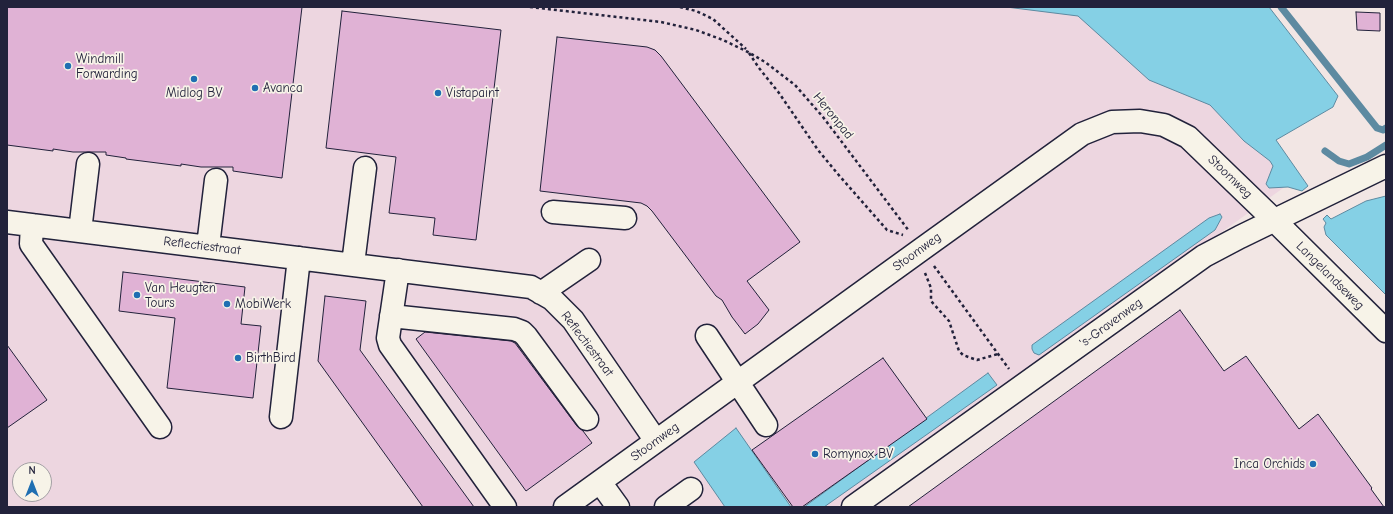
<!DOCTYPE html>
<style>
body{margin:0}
#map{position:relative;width:1393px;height:514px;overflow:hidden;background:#f2e6e4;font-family:"Comic Neue",sans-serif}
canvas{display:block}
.frame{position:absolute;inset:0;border:8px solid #22223b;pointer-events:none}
.north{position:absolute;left:12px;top:462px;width:40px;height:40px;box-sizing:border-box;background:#f7f3e8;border:1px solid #a29fa3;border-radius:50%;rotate:0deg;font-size:11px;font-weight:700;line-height:16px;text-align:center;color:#22223b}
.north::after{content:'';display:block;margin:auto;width:14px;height:18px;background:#1f6fb2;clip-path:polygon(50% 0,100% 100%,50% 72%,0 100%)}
</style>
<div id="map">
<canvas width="1393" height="514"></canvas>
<div class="frame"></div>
<div class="north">N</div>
</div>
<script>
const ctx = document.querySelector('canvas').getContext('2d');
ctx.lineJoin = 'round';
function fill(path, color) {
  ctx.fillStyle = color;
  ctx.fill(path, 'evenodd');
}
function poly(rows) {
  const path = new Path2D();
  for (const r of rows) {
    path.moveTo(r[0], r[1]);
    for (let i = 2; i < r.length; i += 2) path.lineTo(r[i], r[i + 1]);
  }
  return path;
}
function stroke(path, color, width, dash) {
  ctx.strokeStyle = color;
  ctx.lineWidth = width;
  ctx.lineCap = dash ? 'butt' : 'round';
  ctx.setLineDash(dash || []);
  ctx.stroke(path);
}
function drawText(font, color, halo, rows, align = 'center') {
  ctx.font = font + ' "Comic Neue",sans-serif';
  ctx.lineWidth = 3.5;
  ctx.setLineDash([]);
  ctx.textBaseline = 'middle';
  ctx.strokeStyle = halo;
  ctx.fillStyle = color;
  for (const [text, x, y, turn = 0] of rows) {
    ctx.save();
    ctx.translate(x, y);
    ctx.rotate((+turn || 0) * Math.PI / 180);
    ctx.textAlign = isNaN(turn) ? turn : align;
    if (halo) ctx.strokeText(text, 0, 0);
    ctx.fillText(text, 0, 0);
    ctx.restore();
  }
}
fill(poly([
 [7,7,1066,7,1144,17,1293,181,837,507,7,507],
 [20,470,44,470,44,494,20,494]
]), '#edd6e0');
const water = poly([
 [1006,7,1269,7,1338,96,1333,107,1276,140,1308,186,1302,191,1288,187,1269,188,1266,184,1273,166,1270,161,1244,141,1210,105,1149,80,1078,16,1006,7],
 [1386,196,1386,295,1326,235,1324,227,1326,223,1323,219,1327,215,1331,219,1366,201,1386,196],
 [1220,214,1222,217,1215,230,1039,355,1034,353,1032,349,1032,345,1209,218,1220,214],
 [988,373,997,385,824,507,804,507,988,373],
 [736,428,791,507,725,507,694,462,736,428]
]);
fill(water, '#85d0e5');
stroke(water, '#5d8aa1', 1);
stroke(poly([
 [1281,7,1377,128,1383,130,1386,128],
 [1325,151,1339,161,1349,164,1367,157,1386,145]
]), '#5d8aa1', 7);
const building = poly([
 [7,7,302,7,282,178,233,171,233,167,201,167,181,164,181,166,126,159,126,158,106,155,106,152,73,152,53,149,53,151,7,145,7,7],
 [342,11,501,30,476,240,433,235,435,218,389,213,396,157,326,148,342,11],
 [1356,12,1380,13,1380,31,1357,30,1356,12],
 [557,37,647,47,655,50,661,56,800,242,747,281,769,310,758,324,745,334,732,317,722,300,716,296,652,211,647,206,641,203,540,191,557,37],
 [123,272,245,287,241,324,261,326,253,398,167,388,175,318,119,311,123,272],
 [325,296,366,301,360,350,474,507,423,507,318,361,325,296],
 [1180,310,1224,371,1246,356,1299,429,1318,414,1372,488,1371,489,1384,507,908,507,1180,310],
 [425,332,511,341,515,343,577,426,583,431,592,443,526,491,416,339,425,332],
 [7,345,47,400,7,428,7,345],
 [883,358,927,419,802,507,793,507,752,450,883,358]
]);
fill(building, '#e0b2d5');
stroke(building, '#22223b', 1);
const minor = poly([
 [553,212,625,218],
 [7,222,531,287,552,299,573,320,656,441],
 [32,225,31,244,160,427],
 [80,231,88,164],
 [208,246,216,180],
 [353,264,365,168],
 [398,270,388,338,390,345,505,507],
 [541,293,589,260],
 [391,316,514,329,522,332,526,336,587,419],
 [707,336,766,425],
 [281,417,299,258],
 [600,482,618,507],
 [565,507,922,249,1082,134,1112,122,1140,121,1164,125,1188,137,1275,221,1386,331],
 [666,507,691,489],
 [853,507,1204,256,1240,237,1386,166]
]);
stroke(minor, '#22223b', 25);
stroke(poly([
 [530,7,661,22,696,30,723,40,748,52,765,62,795,85,823,117,909,231],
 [680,7,696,11,713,19,746,49],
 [749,53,759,68,779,93,818,150,837,173,887,230,903,235],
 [934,266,1009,369],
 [925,273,931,288,931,301,949,321,959,351,963,355,971,358,977,360,998,354]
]), '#22223b', 2.5, [3, 3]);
stroke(minor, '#f7f3e8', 22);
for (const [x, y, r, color] of [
 [68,66,4,"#1f6fb2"],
 [194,79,4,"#1f6fb2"],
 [255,88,4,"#1f6fb2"],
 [438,93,4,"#1f6fb2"],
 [137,295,4,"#1f6fb2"],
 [227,304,4,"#1f6fb2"],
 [238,358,4,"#1f6fb2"],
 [815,454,4,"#1f6fb2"],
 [1313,464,4,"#1f6fb2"]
]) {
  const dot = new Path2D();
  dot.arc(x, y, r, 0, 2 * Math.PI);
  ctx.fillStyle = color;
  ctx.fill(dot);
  stroke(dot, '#f7f3e8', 1.5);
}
drawText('13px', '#22223b', '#f7f3e8', [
 ["Windmill",76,59],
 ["Forwarding",76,74],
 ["Avanca",263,88],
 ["Midlog BV",194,93,"center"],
 ["Vistapaint",446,93],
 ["Van Heugten",145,288],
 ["Tours",145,303],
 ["MobiWerk",235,304],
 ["BirthBird",246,358],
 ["Romynox BV",823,454],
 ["Inca Orchids",1305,464,"right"]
], 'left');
drawText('13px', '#22223b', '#f7f3e8', [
 ["Heronpad",833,116,51],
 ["Stoomweg",1230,177,44],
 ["Reflectiestraat",202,246,7],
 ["Stoomweg",917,252,-36],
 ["Langelandseweg",1330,276,45],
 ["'s-Gravenweg",1111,323,-36],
 ["Reflectiestraat",587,344,53],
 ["Stoomweg",655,442,-36]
]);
</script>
